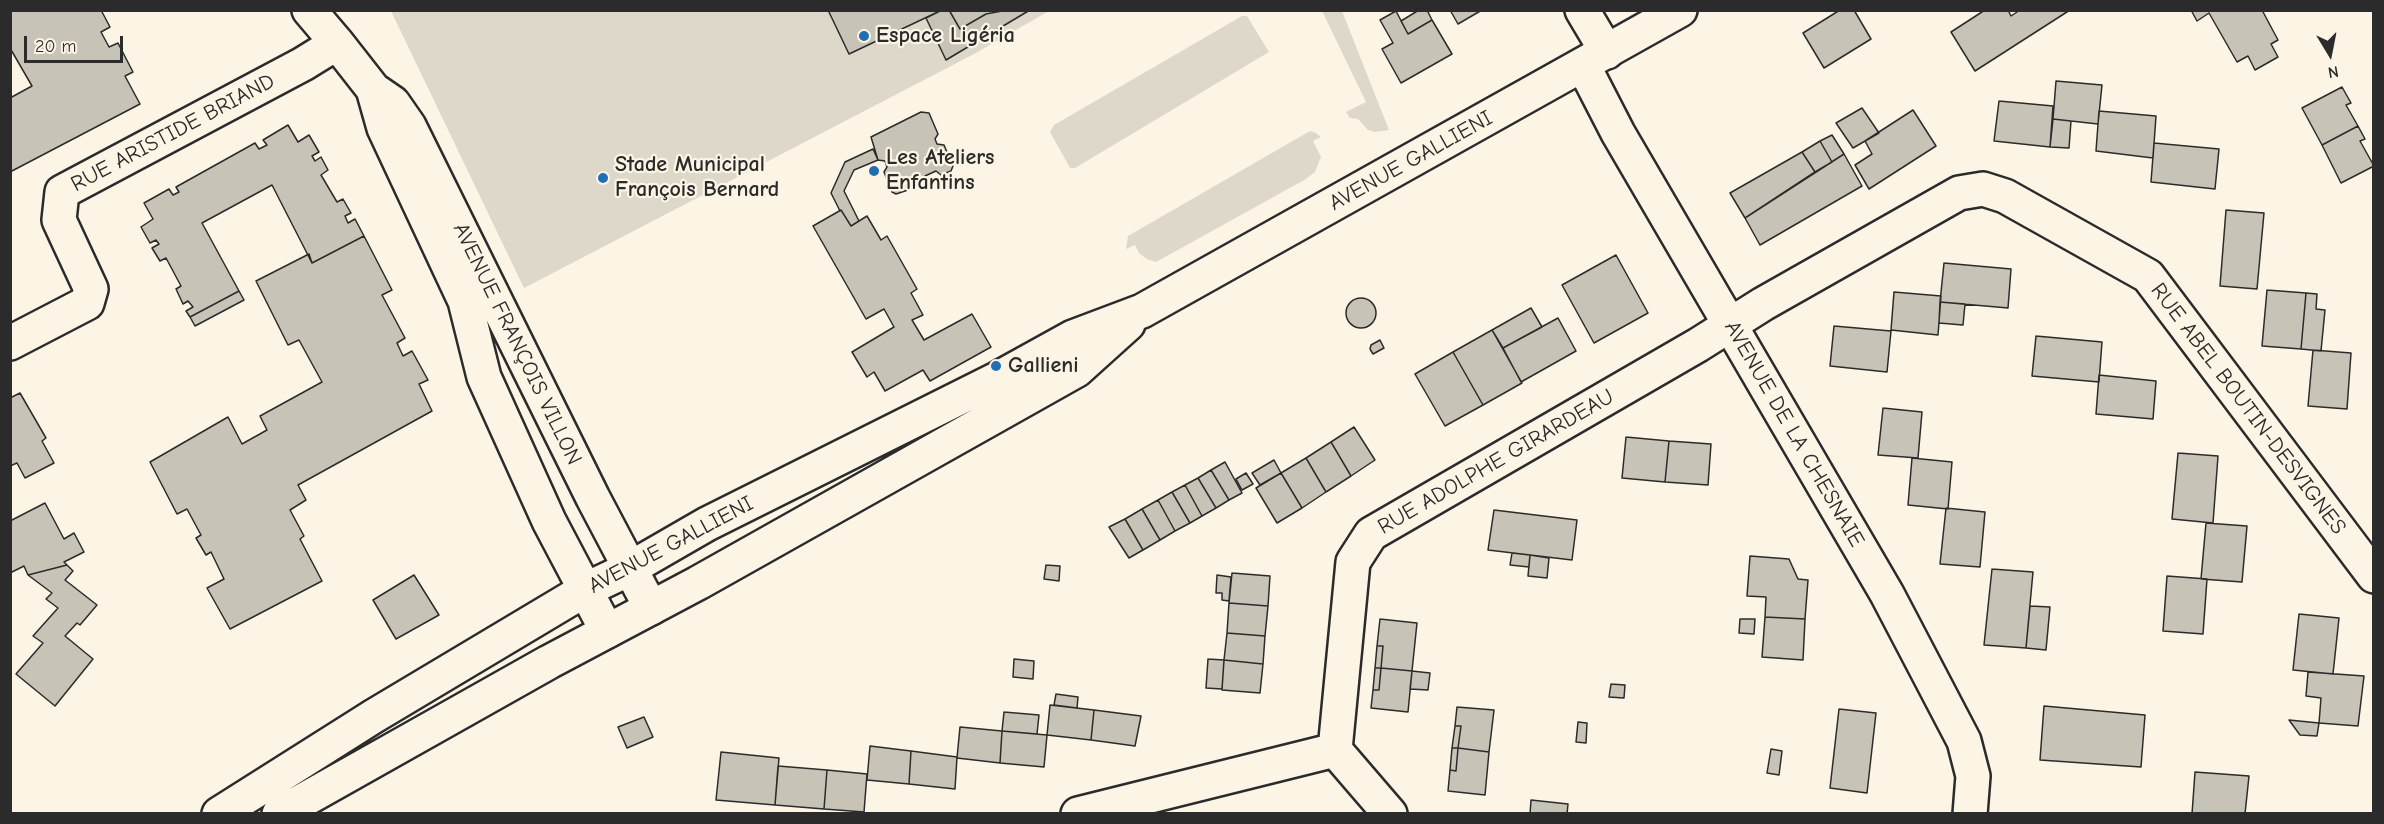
<!DOCTYPE html>
<meta charset="utf-8">
<style>
body{margin:0}
#map{position:relative;width:2384px;height:824px;overflow:hidden;background:#fcf5e5;font-family:"Comic Neue",sans-serif}
canvas{display:block}
.frame{position:absolute;inset:0;border:12px solid #2b2b2b;pointer-events:none}
.north{position:absolute;left:2300px;top:24px;width:60px;height:60px;-webkit-text-stroke:4px #fcf5e5;paint-order:stroke;rotate:170deg;font-size:16px;font-weight:700;line-height:24px;text-align:center;color:#2b2b2b}
.north::after{content:'';display:block;margin:auto;width:21px;height:27px;background:#2b2b2b;clip-path:polygon(50% 0,100% 100%,50% 72%,0 100%)}
.scale{position:absolute;left:24px;top:36px;width:99px;height:27px;box-sizing:border-box;border:3px solid #2b2b2b;border-top:0;padding-left:8px;font-size:18px;line-height:21px;white-space:nowrap;color:#2b2b2b;-webkit-text-stroke:4px #fcf5e5;paint-order:stroke}
</style>
<div id="map">
<canvas width="2384" height="824"></canvas>
<div class="frame"></div>
<div class="north">N</div>
<div class="scale">20 m</div>
</div>
<script>
const ctx = document.querySelector('canvas').getContext('2d');
ctx.lineJoin = 'round';
function fill(path, color) {
  ctx.fillStyle = color;
  ctx.fill(path, 'evenodd');
}
function poly(rows) {
  const path = new Path2D();
  for (const r of rows) {
    if (r.length === 3) {
      path.moveTo(r[0] + r[2], r[1]);
      path.arc(r[0], r[1], r[2], 0, 2 * Math.PI);
      continue;
    }
    path.moveTo(r[0], r[1]);
    for (let i = 2; i < r.length; i += 2) path.lineTo(r[i], r[i + 1]);
  }
  return path;
}
function stroke(path, color, width, dash) {
  ctx.strokeStyle = color;
  ctx.lineWidth = width;
  ctx.lineCap = dash ? 'butt' : 'round';
  ctx.setLineDash(dash || []);
  ctx.stroke(path);
}
function drawText(font, color, halo, rows, align = 'center') {
  ctx.font = font + ' "Comic Neue",sans-serif';
  ctx.lineWidth = 4.5;
  ctx.setLineDash([]);
  ctx.textBaseline = 'middle';
  ctx.strokeStyle = halo;
  ctx.fillStyle = color;
  for (const [text, x, y, turn = 0] of rows) {
    ctx.save();
    ctx.translate(x, y);
    ctx.rotate((+turn || 0) * Math.PI / 180);
    ctx.textAlign = isNaN(turn) ? turn : align;
    if (halo) ctx.strokeText(text, 0, 0);
    ctx.fillText(text, 0, 0);
    ctx.restore();
  }
}
fill(poly([
 [391,11,1049,11,974,54,524,288],
 [1322,11,1342,11,1389,130,1375,132,1368,130,1358,119,1350,118,1346,112,1366,102],
 [1242,16,1247,16,1269,52,1075,168,1070,168,1050,132,1054,125],
 [1310,131,1316,133,1321,137,1313,141,1321,157,1315,172,1306,179,1156,262,1147,259,1139,253,1135,245,1126,249,1128,236]
]), '#ded8ca');
const building = poly([
 [10,10,101,10,110,27,101,32,109,47,118,43,133,72,125,76,140,104,10,172,10,98,32,86,10,48,10,10],
 [828,10,942,10,849,54,828,10],
 [942,10,949,10,960,29,986,14,1007,10,1030,10,946,60,926,18,942,10],
 [949,10,1007,10,986,14,960,29,949,10],
 [1419,10,1427,10,1432,20,1408,34,1401,21,1419,10],
 [1450,10,1482,10,1458,24,1450,10],
 [1840,10,1854,10,1871,39,1824,68,1803,33,1840,10],
 [1985,10,2008,10,2011,16,2020,10,2070,10,1975,71,1951,32,1985,10],
 [2191,10,2262,10,2278,40,2271,44,2278,57,2255,70,2248,56,2237,62,2209,13,2197,21,2191,10],
 [1396,11,1408,34,1432,20,1452,54,1401,83,1382,49,1393,43,1380,20,1396,11],
 [2056,81,2102,85,2098,124,2053,119,2056,81],
 [2342,87,2351,103,2346,105,2358,126,2322,145,2302,108,2342,87],
 [1999,101,2053,106,2050,147,1994,141,1999,101],
 [1862,108,1879,133,1853,148,1836,123,1862,108],
 [1913,110,1936,146,1869,189,1855,165,1872,154,1865,141,1913,110],
 [2099,111,2156,116,2153,158,2096,151,2099,111],
 [921,112,929,113,938,134,935,139,937,144,944,145,953,166,951,171,941,175,936,171,925,176,924,181,920,185,914,181,908,184,908,190,896,194,892,192,884,172,887,167,885,161,878,160,871,137,921,112],
 [2053,119,2071,121,2069,148,2050,147,2053,119],
 [288,125,298,142,309,135,319,152,312,156,315,161,321,157,328,170,321,175,337,202,343,199,351,213,345,216,348,223,355,219,364,236,312,263,272,185,202,223,239,291,190,317,186,311,193,307,188,301,183,304,176,289,181,286,166,258,160,261,152,248,159,244,156,240,150,243,141,227,153,219,144,203,169,189,173,195,179,192,176,187,255,143,259,149,267,145,263,140,288,125],
 [2358,126,2365,139,2360,141,2374,166,2341,183,2322,145,2358,126],
 [1832,135,1844,154,1832,162,1820,141,1832,135],
 [1820,141,1832,162,1815,172,1802,152,1820,141],
 [2154,143,2219,149,2215,189,2151,182,2154,143],
 [873,149,878,160,854,170,844,191,859,221,851,226,841,210,840,211,831,193,845,162,873,149],
 [1802,152,1815,172,1745,218,1730,193,1802,152],
 [1844,154,1862,186,1760,245,1745,218,1844,154],
 [841,210,851,226,867,216,881,240,887,236,917,289,911,293,923,315,912,320,924,340,972,314,991,347,930,381,923,370,885,391,874,372,867,377,852,352,894,327,884,309,866,319,813,226,841,210],
 [2226,210,2264,213,2257,289,2220,286,2226,210],
 [364,236,392,290,382,295,405,338,397,343,403,356,412,351,428,380,419,384,432,411,298,485,306,500,290,510,304,536,300,539,322,581,230,629,207,588,224,579,211,552,206,555,196,538,201,535,187,509,177,514,150,462,228,417,242,444,267,430,260,416,322,382,299,340,288,345,256,281,309,254,312,263,364,236],
 [1616,255,1648,313,1594,343,1562,285,1616,255],
 [1944,263,2011,269,2008,308,1940,302,1944,263],
 [2267,290,2306,293,2301,349,2262,346,2267,290],
 [239,291,244,300,195,326,190,317,239,291],
 [1894,292,1941,296,1938,335,1891,330,1894,292],
 [2306,293,2317,294,2316,309,2325,310,2321,351,2301,349,2306,293],
 [1361,313,15],
 [1940,302,1965,304,1963,325,1939,323,1940,302],
 [1531,308,1542,327,1503,348,1492,330,1531,308],
 [1558,318,1576,351,1521,382,1503,348,1558,318],
 [1834,326,1891,331,1887,372,1830,366,1834,326],
 [1492,330,1522,383,1483,405,1453,352,1492,330],
 [2036,336,2102,342,2099,382,2032,376,2036,336],
 [1380,340,1384,348,1373,354,1370,349,1371,345,1380,340],
 [2313,350,2351,353,2347,409,2308,406,2313,350],
 [1453,352,1483,405,1445,426,1415,374,1453,352],
 [2099,375,2156,381,2153,419,2096,414,2099,375],
 [20,393,46,438,42,441,54,463,25,478,17,463,10,466,10,398,20,393],
 [1883,408,1922,412,1918,458,1878,455,1883,408],
 [1354,427,1375,460,1351,476,1331,442,1354,427],
 [1626,437,1669,441,1665,482,1622,478,1626,437],
 [1669,441,1711,444,1708,485,1665,482,1669,441],
 [1331,442,1351,476,1326,492,1306,458,1331,442],
 [2178,453,2218,456,2213,523,2172,519,2178,453],
 [1306,458,1326,492,1302,508,1281,473,1306,458],
 [1912,458,1952,462,1948,509,1908,505,1912,458],
 [1274,460,1281,473,1260,485,1252,473,1274,460],
 [1225,462,1242,493,1229,500,1211,470,1225,462],
 [1211,470,1229,500,1216,508,1198,478,1211,470],
 [1246,473,1253,484,1242,490,1236,479,1246,473],
 [1281,473,1302,508,1277,523,1256,488,1281,473],
 [1198,478,1216,508,1202,516,1185,485,1198,478],
 [1185,485,1202,516,1190,523,1172,492,1185,485],
 [1172,492,1190,523,1175,531,1158,500,1172,492],
 [1158,500,1175,531,1160,540,1142,509,1158,500],
 [45,503,64,539,74,533,84,552,64,562,67,565,28,575,24,566,10,573,10,521,45,503],
 [1946,508,1985,512,1980,567,1940,564,1946,508],
 [1142,509,1160,540,1143,550,1125,519,1142,509],
 [1494,510,1577,520,1572,560,1488,550,1494,510],
 [1125,519,1143,550,1129,558,1109,527,1125,519],
 [2206,523,2247,526,2242,582,2201,579,2206,523],
 [1512,553,1530,555,1529,567,1510,565,1512,553],
 [1530,555,1549,558,1547,578,1528,576,1530,555],
 [1750,556,1789,559,1798,579,1808,580,1805,619,1765,617,1766,597,1747,596,1750,556],
 [67,565,73,571,65,580,97,605,80,625,77,623,65,636,93,659,55,706,16,674,43,643,33,636,58,608,46,599,52,593,28,575,67,565],
 [1046,565,1060,566,1059,581,1044,579,1046,565],
 [1992,569,2033,572,2026,648,1984,645,1992,569],
 [1232,573,1270,576,1268,606,1229,603,1232,573],
 [414,575,439,615,396,639,373,600,414,575],
 [1217,575,1231,577,1229,601,1222,600,1222,593,1216,593,1217,575],
 [2167,576,2207,579,2203,634,2163,631,2167,576],
 [1229,603,1268,606,1265,636,1227,633,1229,603],
 [2030,606,2050,607,2046,650,2026,648,2030,606],
 [2299,614,2339,618,2333,674,2293,670,2299,614],
 [1765,617,1805,619,1803,660,1762,657,1765,617],
 [1380,619,1417,623,1412,671,1381,668,1383,646,1377,646,1380,619],
 [1740,619,1755,619,1754,634,1739,633,1740,619],
 [1227,633,1265,636,1263,664,1224,660,1227,633],
 [1377,646,1383,646,1381,668,1375,668,1377,646],
 [1014,659,1034,661,1033,679,1013,677,1014,659],
 [1208,659,1224,660,1222,689,1206,688,1208,659],
 [1224,660,1263,664,1260,693,1222,690,1224,660],
 [1375,668,1381,668,1379,690,1373,690,1375,668],
 [1381,668,1412,671,1408,712,1371,708,1373,690,1379,690,1381,668],
 [1412,671,1430,673,1428,690,1410,689,1412,671],
 [2308,672,2364,676,2358,726,2319,723,2321,698,2306,696,2308,672],
 [1611,684,1625,685,1624,698,1609,697,1611,684],
 [1056,694,1078,697,1077,708,1054,705,1056,694],
 [1050,705,1094,710,1091,740,1047,735,1050,705],
 [2044,706,2145,715,2141,767,2040,760,2044,706],
 [1457,707,1494,710,1489,752,1458,748,1461,726,1455,726,1457,707],
 [1839,709,1876,713,1867,793,1830,788,1839,709],
 [1094,710,1141,716,1135,746,1091,740,1094,710],
 [1004,712,1039,715,1037,734,1002,731,1004,712],
 [644,717,653,737,627,748,618,727,644,717],
 [2289,720,2319,723,2317,736,2300,735,2289,720],
 [1578,722,1587,723,1586,743,1576,742,1578,722],
 [1455,726,1461,726,1458,748,1452,748,1455,726],
 [960,727,1002,731,1000,763,957,758,960,727],
 [1002,731,1047,735,1044,767,1000,763,1002,731],
 [870,746,911,751,909,784,867,780,870,746],
 [1452,748,1458,748,1456,771,1450,770,1452,748],
 [1458,748,1489,752,1485,795,1448,791,1450,770,1456,771,1458,748],
 [1771,749,1782,751,1779,775,1767,773,1771,749],
 [911,751,957,757,955,789,909,784,911,751],
 [721,752,779,758,775,805,716,800,721,752],
 [778,766,827,770,824,809,775,805,778,766],
 [827,770,867,774,864,812,824,809,827,770],
 [2195,772,2249,776,2245,814,2192,814,2195,772],
 [1531,800,1568,804,1567,814,1530,814,1531,800]
]);
fill(building, '#c8c3b7');
stroke(building, '#2b2b2b', 1.5);
const minor = poly([
 [309,10,337,43,373,89,384,128,465,301,484,377,549,521,607,631],
 [1582,10,1607,52],
 [1583,65,1618,133,1887,594,1964,741,1973,776,1970,814],
 [377,92,393,103,409,126,593,498,651,608],
 [10,343,87,303,91,289,59,220,62,192,303,64,337,43],
 [1335,750,1390,814],
 [1078,814,1335,750,1353,562,1371,534,1698,345,1763,304,1959,193,1983,189,2005,196,2148,276,2374,576]
]);
const secondary = poly([
 [219,814,374,716,585,590,629,569,707,524,997,379,1073,337,1142,311,1680,10],
 [279,814,549,662,698,583,1077,370,1128,324]
]);
stroke(minor, '#2b2b2b', 38);
stroke(secondary, '#2b2b2b', 38);
stroke(minor, '#fcf5e5', 33);
stroke(secondary, '#fcf5e5', 33);
for (const [x, y, r, color] of [
 [864,36,6,"#1f6fb2"],
 [874,171,6,"#1f6fb2"],
 [603,178,6,"#1f6fb2"],
 [996,366,6,"#1f6fb2"]
]) {
  const dot = new Path2D();
  dot.arc(x, y, r, 0, 2 * Math.PI);
  ctx.fillStyle = color;
  ctx.fill(dot);
  stroke(dot, '#fcf5e5', 2);
}
drawText('bold 22px', '#2b2b2b', '#fcf5e5', [
 ["Espace Ligéria",876,36],
 ["Les Ateliers",886,158],
 ["Enfantins",886,183],
 ["Stade Municipal",615,165],
 ["François Bernard",615,190],
 ["Gallieni",1008,366]
], 'left');
drawText('22px', '#2b2b2b', '#fcf5e5', [
 ["RUE ARISTIDE BRIAND",173,133,-28],
 ["AVENUE GALLIENI",1411,161,-29],
 ["AVENUE FRANÇOIS VILLON",517,344,64],
 ["RUE ABEL BOUTIN-DESVIGNES",2248,409,53],
 ["AVENUE DE LA CHESNAIE",1794,434,60],
 ["RUE ADOLPHE GIRARDEAU",1496,462,-30],
 ["AVENUE GALLIENI",671,545,-28]
]);
</script>
